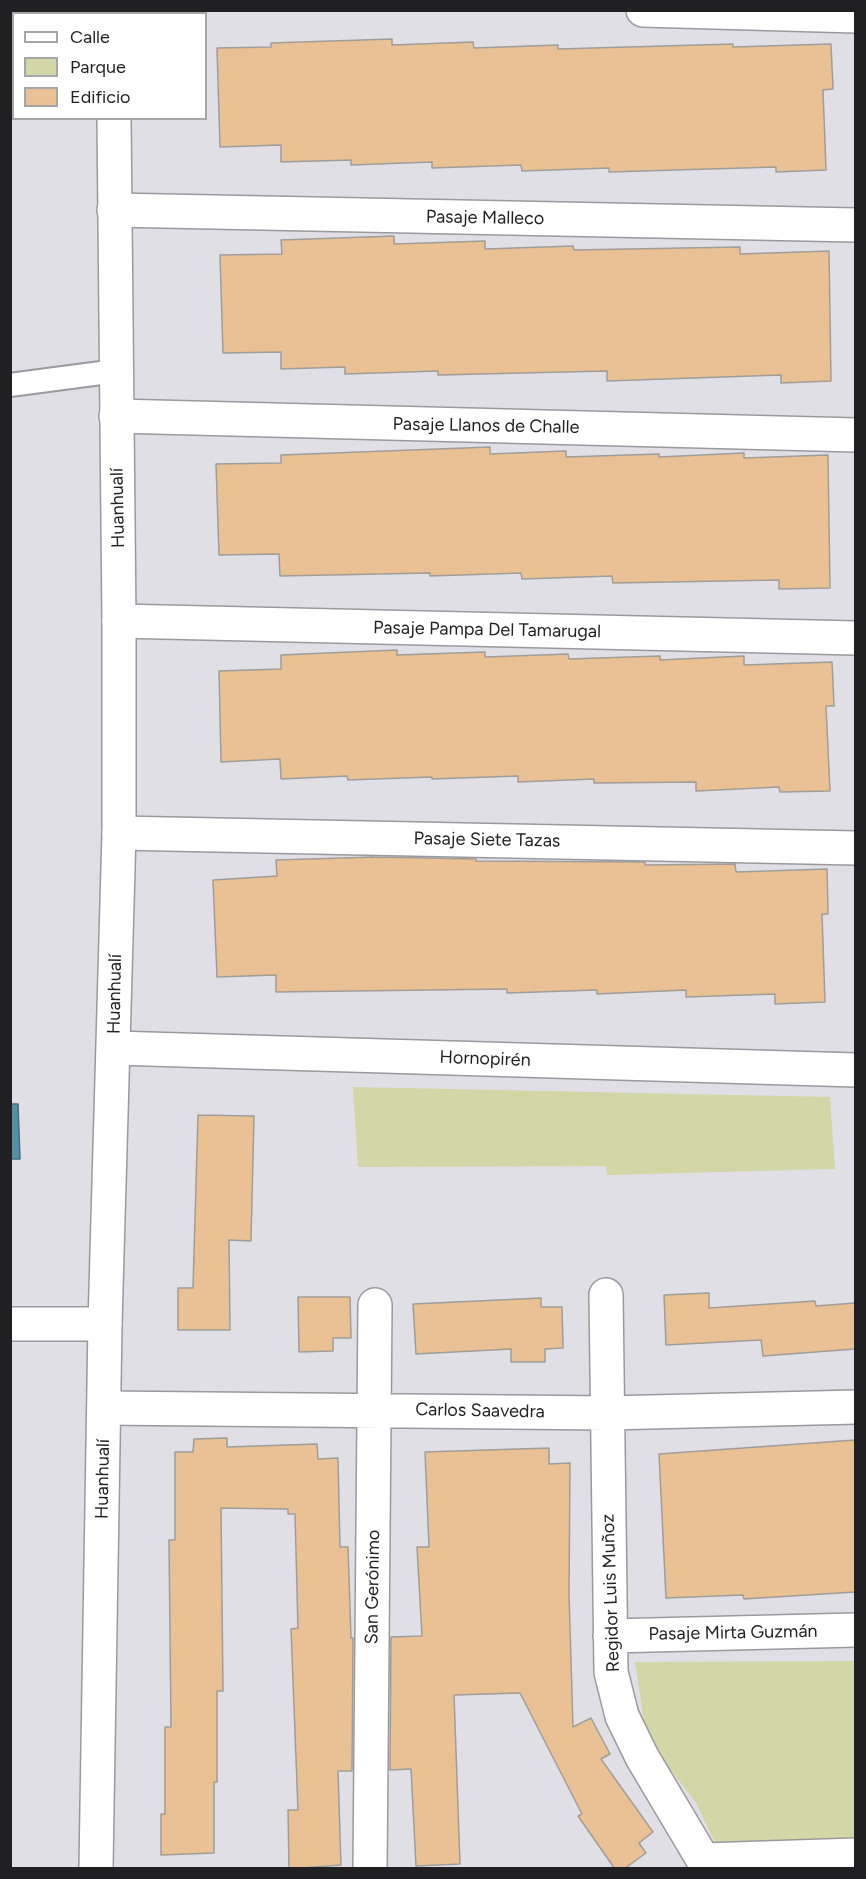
<!DOCTYPE html>
<meta charset="utf-8">
<style>
body{margin:0}
#map{position:relative;width:866px;height:1879px;overflow:hidden;background:#e0dfe5;font-family:Figtree,sans-serif}
canvas{display:block}
.frame{position:absolute;inset:0;border:12px solid #201f22;pointer-events:none}
.legend{position:absolute;left:12px;top:12px;width:195px;height:108px;box-sizing:border-box;background:#fff;border:2px solid #a6a5a7;margin:0;padding:8px 10px;list-style:none;font-size:18px;color:#201f22}
.legend li{display:flex;align-items:center;gap:12px;height:30px}
.legend b{width:30px;border:2px solid #a6a5a7}
</style>
<div id="map">
<canvas width="866" height="1879"></canvas>
<div class="frame"></div>
<ul class="legend">
<li><b style="height:8px;background:#fff"></b>Calle</li>
<li><b style="height:16px;background:#d3d6a6"></b>Parque</li>
<li><b style="height:16px;background:#e9c195"></b>Edificio</li>
</ul>
</div>
<script>
const ctx = document.querySelector('canvas').getContext('2d');
ctx.lineJoin = 'round';
function fill(path, color) {
  ctx.fillStyle = color;
  ctx.fill(path, 'evenodd');
}
function poly(rows) {
  const path = new Path2D();
  for (const r of rows) {
    path.moveTo(r[0], r[1]);
    for (let i = 2; i < r.length; i += 2) path.lineTo(r[i], r[i + 1]);
  }
  return path;
}
function stroke(path, color, width, dash) {
  ctx.strokeStyle = color;
  ctx.lineWidth = width;
  ctx.lineCap = dash ? 'butt' : 'round';
  ctx.setLineDash(dash || []);
  ctx.stroke(path);
}
function drawText(font, color, halo, rows, align = 'center') {
  ctx.font = font + ' Figtree,sans-serif';
  ctx.lineWidth = 5;
  ctx.setLineDash([]);
  ctx.textBaseline = 'middle';
  ctx.strokeStyle = halo;
  ctx.fillStyle = color;
  for (const [text, x, y, turn = 0] of rows) {
    ctx.save();
    ctx.translate(x, y);
    ctx.rotate((+turn || 0) * Math.PI / 180);
    ctx.textAlign = isNaN(turn) ? turn : align;
    if (halo) ctx.strokeText(text, 0, 0);
    ctx.fillText(text, 0, 0);
    ctx.restore();
  }
}
fill(poly([
 [353,1087,830,1097,835,1169,607,1175,606,1166,358,1167],
 [855,1661,855,1842,715,1843,696,1803,666,1764,644,1721,635,1662]
]), '#d3d6a6');
const water = poly([
 [11,1104,18,1104,20,1159,11,1159,11,1104]
]);
fill(water, '#5190a7');
stroke(water, '#426e7f', 1.5);
const building = poly([
 [392,39,392,45,473,42,474,48,558,45,558,49,733,44,733,47,831,44,833,89,823,90,826,170,776,172,776,167,609,172,609,168,522,171,521,165,432,168,432,162,351,165,351,160,281,162,281,145,220,147,217,48,271,47,271,43,392,39],
 [394,236,394,244,485,241,485,249,573,246,574,250,740,247,740,254,829,251,831,381,781,383,781,375,607,381,607,371,438,375,438,371,345,374,345,367,281,369,281,352,223,353,220,255,282,254,281,240,394,236],
 [490,447,490,454,566,451,566,457,659,454,659,457,744,453,744,458,828,455,830,588,779,589,779,580,613,583,612,576,522,579,521,573,430,576,430,573,280,576,279,554,219,555,216,464,281,463,281,455,490,447],
 [397,650,397,655,485,652,485,657,568,654,569,659,660,656,660,660,744,656,744,665,832,662,834,706,826,706,830,791,780,792,779,787,696,791,696,782,594,783,594,779,518,782,518,776,432,779,432,777,348,780,347,776,281,779,280,759,221,762,219,671,281,669,281,655,397,650],
 [374,857,476,859,476,861,645,862,645,865,735,864,736,872,827,869,828,914,822,914,825,1002,775,1004,775,994,686,997,686,990,597,994,597,990,507,993,507,989,276,992,276,975,217,977,213,880,277,876,276,860,374,857],
 [198,1115,254,1116,251,1241,229,1240,230,1330,178,1330,178,1288,193,1288,198,1115],
 [709,1293,709,1308,815,1301,816,1306,855,1303,855,1349,763,1356,761,1340,666,1345,664,1295,709,1293],
 [298,1297,350,1297,351,1338,333,1338,333,1351,299,1352,298,1297],
 [541,1298,541,1307,562,1307,563,1348,545,1349,545,1362,511,1362,511,1349,416,1354,413,1304,541,1298],
 [227,1438,227,1447,317,1444,318,1459,338,1458,340,1547,348,1547,351,1638,353,1638,352,1771,338,1771,341,1865,289,1869,288,1810,298,1810,291,1629,298,1628,295,1514,288,1514,288,1509,221,1508,223,1691,217,1691,217,1782,214,1782,214,1853,161,1855,161,1814,165,1814,165,1727,171,1727,169,1540,175,1540,175,1452,193,1452,194,1439,227,1438],
 [855,1440,855,1592,744,1599,743,1595,666,1598,659,1454,855,1440],
 [549,1448,549,1464,570,1463,569,1594,573,1727,591,1718,610,1754,601,1759,653,1832,639,1843,646,1853,624,1869,615,1869,578,1816,582,1814,520,1693,454,1695,460,1864,416,1866,411,1769,390,1770,391,1637,422,1636,417,1547,429,1547,425,1452,549,1448]
]);
fill(building, '#e9c195');
stroke(building, '#a19d98', 1.5);
const service = poly([
 [10,385,116,371]
]);
const minor = poly([
 [643,10,856,16],
 [114,210,856,225],
 [116,416,856,435],
 [119,621,856,638],
 [119,833,856,848],
 [114,1048,856,1070],
 [606,1295,611,1672,622,1716,642,1757,708,1868],
 [10,1324,105,1324],
 [105,1408,608,1413,856,1407],
 [610,1636,856,1630],
 [704,1860,856,1855],
 [370,1868,375,1305]
]);
const tertiary = poly([
 [113,10,113,14],
 [96,1868,105,1324,119,833,119,621,114,118]
]);
stroke(service, '#9a999f', 26);
stroke(minor, '#9a999f', 36);
stroke(tertiary, '#9a999f', 36);
stroke(service, '#fff', 22);
stroke(minor, '#fff', 33);
stroke(tertiary, '#fff', 33);
drawText('18px', '#201f22', '#fff', [
 ["Pasaje Malleco",485,218,1],
 ["Pasaje Llanos de Challe",486,426,1],
 ["Huanhualí",118,508,-91],
 ["Pasaje Pampa Del Tamarugal",487,630,1],
 ["Pasaje Siete Tazas",487,840,1],
 ["Huanhualí",115,994,-89],
 ["Hornopirén",485,1059,2],
 ["Carlos Saavedra",480,1411,1],
 ["Huanhualí",103,1479,-89],
 ["San Gerónimo",373,1587,-89],
 ["Regidor Luis Muñoz",611,1593,-92],
 ["Pasaje Mirta Guzmán",733,1633,-1]
]);
</script>
